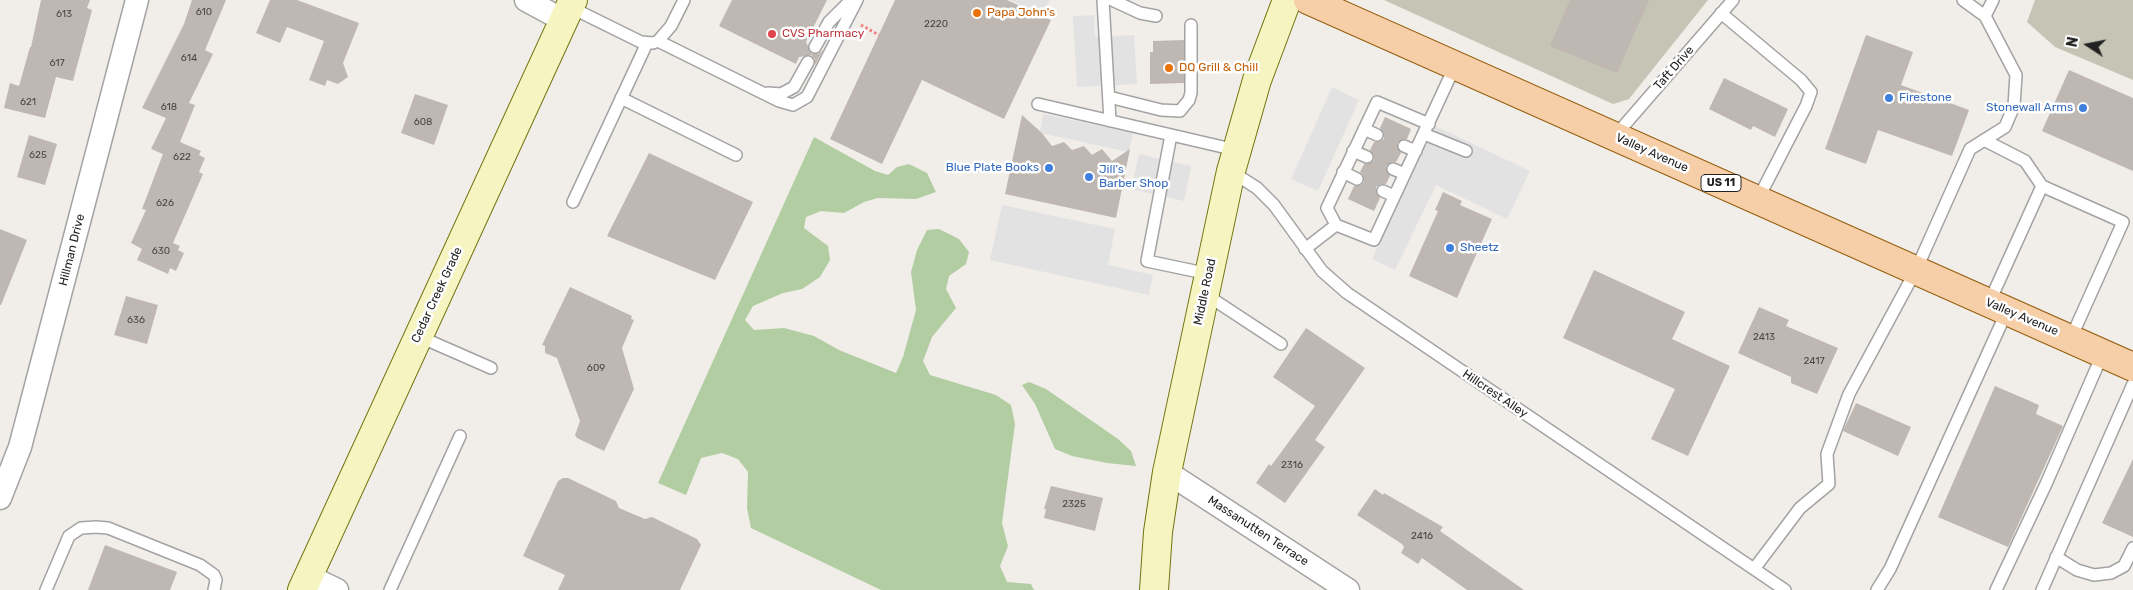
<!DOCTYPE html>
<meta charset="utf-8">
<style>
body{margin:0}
#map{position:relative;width:2133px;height:590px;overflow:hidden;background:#f1eee9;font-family:Rubik,sans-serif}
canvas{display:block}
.north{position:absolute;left:2063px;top:20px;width:50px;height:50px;-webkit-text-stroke:4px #fff;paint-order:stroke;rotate:281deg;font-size:14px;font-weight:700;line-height:20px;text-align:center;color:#222}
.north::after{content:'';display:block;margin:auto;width:18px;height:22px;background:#222;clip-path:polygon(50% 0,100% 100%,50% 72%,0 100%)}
</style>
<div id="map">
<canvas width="2133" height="590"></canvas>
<div class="north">N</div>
</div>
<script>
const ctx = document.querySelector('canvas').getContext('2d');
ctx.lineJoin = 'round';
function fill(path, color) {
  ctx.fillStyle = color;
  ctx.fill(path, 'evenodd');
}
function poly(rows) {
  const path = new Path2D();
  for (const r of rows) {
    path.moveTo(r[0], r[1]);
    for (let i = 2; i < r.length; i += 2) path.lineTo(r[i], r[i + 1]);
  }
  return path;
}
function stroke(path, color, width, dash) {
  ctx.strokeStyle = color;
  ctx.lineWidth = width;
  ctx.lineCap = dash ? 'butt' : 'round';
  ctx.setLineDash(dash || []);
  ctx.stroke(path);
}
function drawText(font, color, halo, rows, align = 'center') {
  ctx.font = font + ' Rubik,sans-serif';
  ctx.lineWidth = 5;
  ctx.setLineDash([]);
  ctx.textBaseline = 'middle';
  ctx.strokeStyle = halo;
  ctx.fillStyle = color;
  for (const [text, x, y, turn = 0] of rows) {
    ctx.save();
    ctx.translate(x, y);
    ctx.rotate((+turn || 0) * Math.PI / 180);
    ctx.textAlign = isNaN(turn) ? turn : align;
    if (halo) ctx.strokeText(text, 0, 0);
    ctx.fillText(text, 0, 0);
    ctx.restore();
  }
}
fill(poly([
 [1384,0,1708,0,1629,99,1613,104],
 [2035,0,2133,0,2133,80,2055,47,2027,22]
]), '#c5c4b5');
fill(poly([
 [814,137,875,171,888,175,897,167,909,164,927,173,936,192,916,199,878,198,864,202,844,213,821,211,806,217,804,228,828,246,830,260,820,277,802,289,783,293,753,306,745,320,754,330,784,328,814,336,839,350,896,373,903,357,916,310,911,272,917,250,927,230,939,229,959,239,969,252,966,264,949,276,946,289,956,308,932,337,923,361,930,375,996,395,1011,405,1015,424,1002,523,1008,546,1000,566,1007,582,1031,584,1034,590,881,590,751,528,747,508,748,472,738,459,722,453,701,458,686,495,658,483],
 [1029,382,1046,389,1118,439,1131,451,1136,466,1107,463,1072,456,1055,449,1035,404,1022,385]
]), '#b1cda1');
fill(poly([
 [1010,0,1049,0,1050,1,1043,15],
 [1094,15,1095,37,1134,35,1137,84,1077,87,1073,16],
 [1332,87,1359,100,1318,191,1291,179],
 [1043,114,1133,133,1129,152,1040,133],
 [1435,126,1530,171,1507,219,1436,185,1395,270,1372,259],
 [1139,154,1191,166,1184,201,1131,189],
 [1002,205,1115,229,1108,265,1153,275,1149,295,990,260]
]), '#e2e2e2');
fill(poly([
 [41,0,90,0,87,8,92,10,73,81,56,77,45,118,4,108,10,83,19,86,30,47,31,47],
 [192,0,226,0,205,50,213,54,189,103,195,105,180,142,201,151,199,155,205,158,199,172,203,174,173,243,180,246,178,250,184,253,176,271,170,268,168,274,137,260,142,249,131,243,146,210,142,209,163,154,151,149,166,118,142,108,184,24],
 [270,0,297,0,359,23,343,63,348,77,338,84,327,80,325,86,309,80,324,41,287,27,280,43,256,33],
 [732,0,827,0,806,42,812,54,818,54,823,50,815,65,815,59,811,55,799,57,796,64,719,26],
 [895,0,1007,0,1051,20,1004,119,922,80,882,164,830,139],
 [1570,0,1649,0,1617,73,1550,46],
 [1866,35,1913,52,1901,85,1969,110,1952,156,1878,130,1866,164,1825,149],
 [1184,40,1184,83,1150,84,1150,52,1153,52,1153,41],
 [2069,70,2133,98,2133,171,2042,131],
 [1724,78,1788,109,1775,137,1753,126,1751,130,1709,109],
 [415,94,448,105,434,145,401,133],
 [1022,115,1042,133,1052,146,1064,142,1072,150,1084,146,1092,155,1102,149,1112,161,1130,149,1116,218,1005,194],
 [1385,117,1411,129,1407,139,1403,139,1397,143,1397,147,1401,153,1396,162,1392,162,1386,166,1386,170,1390,176,1386,184,1382,184,1376,187,1376,192,1380,198,1374,211,1348,199,1354,186,1361,185,1364,182,1363,175,1360,172,1364,164,1368,164,1374,160,1374,156,1370,150,1374,142,1378,142,1384,139,1384,134,1380,128],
 [29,135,57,144,45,185,17,177],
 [649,153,753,202,715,280,607,236],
 [1443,192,1462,201,1460,205,1492,219,1457,298,1409,276,1438,211,1435,210],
 [0,229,27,240,1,305,0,305],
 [1594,270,1685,312,1672,339,1730,366,1688,456,1651,439,1675,389,1563,338],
 [570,287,632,316,631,319,634,320,622,348,634,389,604,451,577,438,575,435,580,421,557,358,545,353,545,346,542,345],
 [126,296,158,305,147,344,114,335],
 [1759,307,1789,320,1786,326,1838,348,1817,394,1791,383,1791,377,1738,353],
 [1306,328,1365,368,1315,440,1325,447,1285,503,1256,483,1269,464,1271,466,1315,406,1273,377],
 [1995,386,2039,405,2036,414,2063,426,2008,547,1938,517],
 [1856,403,1911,427,1898,456,1843,431],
 [2133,459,2133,537,2102,523],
 [563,478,568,478,616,501,619,508,645,519,652,517,697,539,701,545,680,590,558,590,565,575,523,556,558,481],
 [1051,486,1103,498,1095,531,1044,518,1046,509,1044,509],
 [1375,489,1383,495,1384,493,1443,527,1440,531,1524,590,1467,590,1422,558,1418,564,1401,553,1404,547,1402,544,1357,515],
 [105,545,177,572,170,590,88,590]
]), '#bfb7b2');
const service = poly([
 [1103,0,1110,121],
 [1112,0,1140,13,1156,16],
 [570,7,641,42,653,43,658,41,671,26,684,0],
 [1721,13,1801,80,1811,92,1806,106,1758,199],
 [1985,16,1993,0],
 [658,41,779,101,793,105,807,97,857,0],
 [815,47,829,22,851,0],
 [768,93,781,94,794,87,808,62],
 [1109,97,1161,110,1180,111,1189,100,1191,93,1191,25],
 [621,98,736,155],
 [1038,104,1236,150],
 [1364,129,1377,135],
 [1424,134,1466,151],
 [1171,135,1147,261,1209,274],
 [1615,136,1733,0],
 [1984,140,2025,161,2042,186,2123,222,2071,338],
 [1404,146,1416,151],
 [1353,151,1367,157],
 [1393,169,1405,174],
 [1232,172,1257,188,1274,205,1322,271,1347,293,1785,590],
 [1343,172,1357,179],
 [1383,191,1394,196],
 [573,202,647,43],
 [1336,225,1327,208,1377,102,1429,124],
 [1305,249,1336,225,1374,240,1455,66],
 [1205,294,1281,344],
 [1989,303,2042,186],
 [418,336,491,368],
 [2056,557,2077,570,2094,575,2111,573,2124,566,2133,548],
 [1754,569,1800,508,1829,484,1827,454,1849,394,1916,270,1970,149,2005,127,2014,106,2016,75,1985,16,1963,0],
 [46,590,69,536,81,528,96,527,108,528,200,565,214,575,216,580,214,590],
 [390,590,460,436],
 [1877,590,1890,569,2007,311],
 [1996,590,2046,484,2103,353],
 [2042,590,2133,384]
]);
const minor = poly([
 [526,0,563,20],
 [1167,472,1348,590],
 [0,498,20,447,137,0],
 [308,576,337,590]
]);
const secondary = poly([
 [302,590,573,0],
 [1154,590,1158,532,1167,472,1231,171,1257,80,1287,0]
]);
const primary = poly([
 [1308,0,2133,367]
]);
stroke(service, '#a3a3a3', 14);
stroke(minor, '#a3a3a3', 25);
stroke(secondary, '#71740d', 30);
stroke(primary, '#955d0b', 30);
stroke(poly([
 [861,25,879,35]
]), '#f17e7a', 3, [2.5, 2.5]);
stroke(service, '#fff', 11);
stroke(minor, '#fff', 22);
stroke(secondary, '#f6f5c2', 28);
stroke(primary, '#f6cfa9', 28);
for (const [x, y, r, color] of [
 [977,13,5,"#e8710a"],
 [772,34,5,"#e0444e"],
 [1169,68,5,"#e8710a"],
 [1889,98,5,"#3f7fe0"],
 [2083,108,5,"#3f7fe0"],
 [1049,168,5,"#3f7fe0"],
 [1089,177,5,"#3f7fe0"],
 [1450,248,5,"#3f7fe0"]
]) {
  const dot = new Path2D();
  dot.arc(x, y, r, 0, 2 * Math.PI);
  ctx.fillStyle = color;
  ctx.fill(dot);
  stroke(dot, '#fff', 2);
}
drawText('10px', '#494746', null, [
 ["610",204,12],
 ["613",64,14],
 ["2220",936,24],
 ["614",189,58],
 ["617",57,63],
 ["621",28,102],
 ["618",169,107],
 ["608",423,122],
 ["625",38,155],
 ["622",182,157],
 ["626",165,203],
 ["630",161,251],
 ["636",136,320],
 ["2413",1764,337],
 ["2417",1814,361],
 ["609",596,368],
 ["2316",1292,465],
 ["2325",1074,504],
 ["2416",1422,536]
]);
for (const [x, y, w] of [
 [1721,183,40]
]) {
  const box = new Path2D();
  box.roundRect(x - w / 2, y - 8.5, w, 17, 4);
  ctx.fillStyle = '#fff';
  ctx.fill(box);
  stroke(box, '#222', 1);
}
drawText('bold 11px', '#222', null, [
 ["US 11",1721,183]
]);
drawText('12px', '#c56008', '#fff', [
 ["Papa John's",987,13],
 ["DQ Grill & Chill",1179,68]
], 'left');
drawText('12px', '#be3a42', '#fff', [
 ["CVS Pharmacy",782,34]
], 'left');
drawText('12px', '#222', '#fff', [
 ["Taft Drive",1674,68,-49],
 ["Valley Avenue",1652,153,24],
 ["Hillman Drive",72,250,-76],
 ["Middle Road",1205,292,-78],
 ["Cedar Creek Grade",437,295,-65],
 ["Valley Avenue",2022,317,23],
 ["Hillcrest Alley",1495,394,34],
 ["Massanutten Terrace",1258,531,33]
]);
drawText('12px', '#366cbe', '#fff', [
 ["Firestone",1899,98],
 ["Stonewall Arms",2073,108,"right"],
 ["Blue Plate Books",1039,168,"right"],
 ["Jill’s",1099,170],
 ["Barber Shop",1099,184],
 ["Sheetz",1460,248]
], 'left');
</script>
